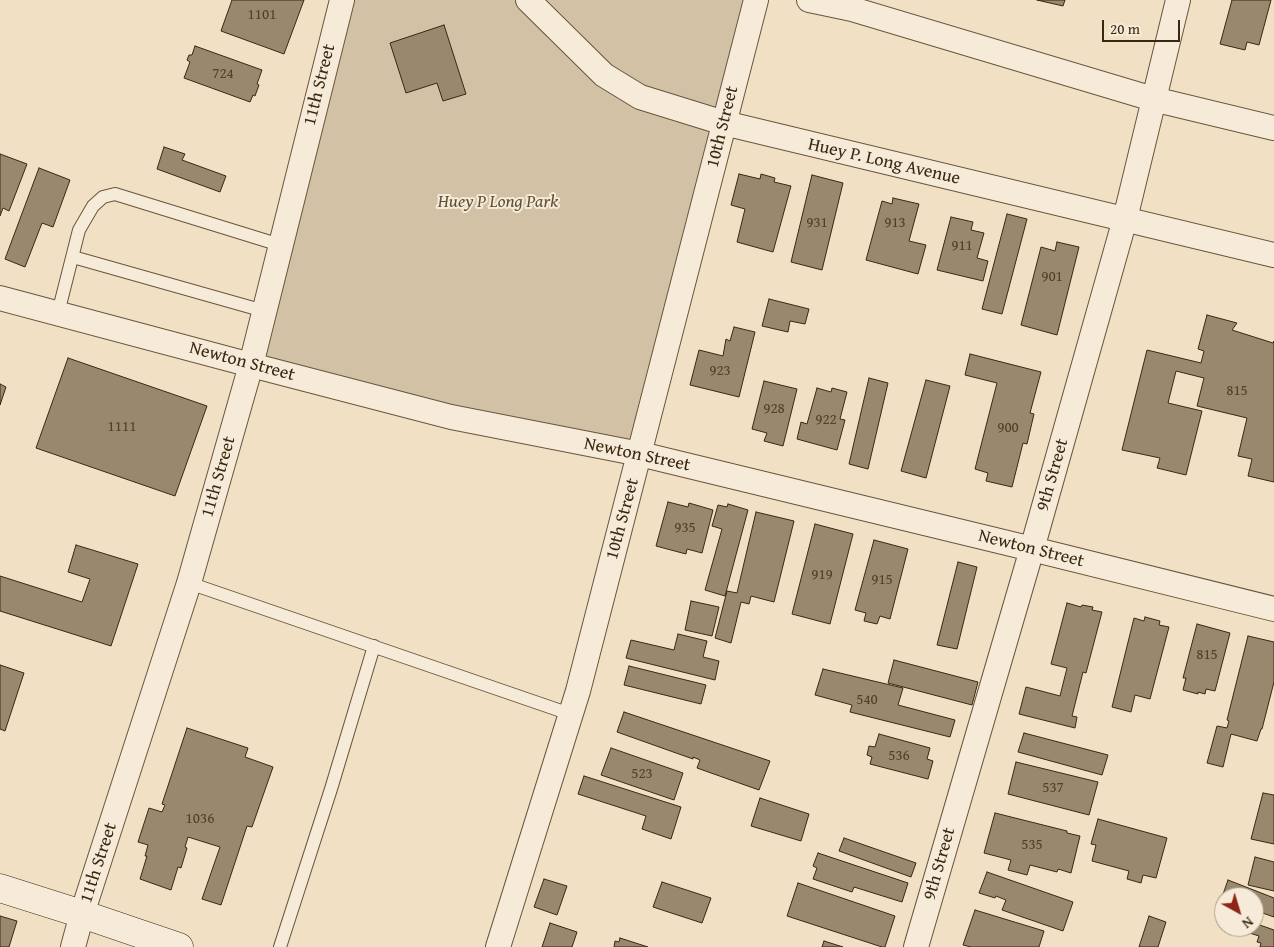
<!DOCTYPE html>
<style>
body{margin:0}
#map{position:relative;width:1274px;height:947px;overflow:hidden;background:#f1e0c3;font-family:"Gentium Book Plus",serif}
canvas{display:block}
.north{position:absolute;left:1214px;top:887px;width:50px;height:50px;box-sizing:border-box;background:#f6ebd8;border:1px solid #aa9d88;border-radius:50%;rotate:141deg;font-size:14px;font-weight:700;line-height:20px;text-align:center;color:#392811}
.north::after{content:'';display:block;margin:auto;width:18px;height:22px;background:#8f2418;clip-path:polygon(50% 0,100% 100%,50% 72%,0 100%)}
.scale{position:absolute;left:1102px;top:20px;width:78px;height:22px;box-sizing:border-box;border:2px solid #392811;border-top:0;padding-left:6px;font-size:15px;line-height:18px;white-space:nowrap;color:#392811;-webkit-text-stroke:4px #f6ebd8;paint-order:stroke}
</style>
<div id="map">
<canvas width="1274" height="947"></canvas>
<div class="north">N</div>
<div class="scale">20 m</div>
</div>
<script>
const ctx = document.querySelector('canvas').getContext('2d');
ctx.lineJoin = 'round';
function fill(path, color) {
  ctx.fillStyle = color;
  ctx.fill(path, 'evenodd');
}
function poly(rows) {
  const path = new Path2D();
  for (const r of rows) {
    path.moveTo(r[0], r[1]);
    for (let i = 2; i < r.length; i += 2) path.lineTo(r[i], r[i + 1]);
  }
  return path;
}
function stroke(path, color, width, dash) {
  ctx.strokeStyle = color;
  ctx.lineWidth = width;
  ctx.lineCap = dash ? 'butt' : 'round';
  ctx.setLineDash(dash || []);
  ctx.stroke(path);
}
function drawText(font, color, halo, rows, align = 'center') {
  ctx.font = font + ' "Gentium Book Plus",serif';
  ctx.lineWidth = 4;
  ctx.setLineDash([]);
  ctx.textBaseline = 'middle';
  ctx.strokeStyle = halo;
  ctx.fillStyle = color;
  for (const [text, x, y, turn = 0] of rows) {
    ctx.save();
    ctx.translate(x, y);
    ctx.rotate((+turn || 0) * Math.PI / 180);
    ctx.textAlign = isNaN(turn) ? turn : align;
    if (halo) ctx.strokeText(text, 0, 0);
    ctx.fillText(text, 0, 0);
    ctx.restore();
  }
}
fill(poly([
 [342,0,756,0,640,454,251,365]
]), '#d2c1a5');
const building = poly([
 [232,0,304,0,284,54,221,31,232,0],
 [1037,0,1065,0,1063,6,1037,0],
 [1232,0,1271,0,1259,45,1247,42,1245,50,1220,44,1232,0],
 [444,25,466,94,443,101,437,83,406,93,390,43,444,25],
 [195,46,262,70,257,84,259,85,255,96,253,95,250,102,184,78,190,62,187,60,189,55,192,55,195,46],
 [164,147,185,154,182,160,226,176,220,192,157,169,164,147],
 [0,154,27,164,9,211,3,208,0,216,0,154],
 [39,168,70,180,53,227,42,223,25,267,5,259,39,168],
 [739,174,760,179,761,174,775,178,774,182,791,186,773,252,737,242,745,209,731,205,739,174],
 [812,175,843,183,822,270,791,262,812,175],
 [893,198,919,204,909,241,926,245,918,274,866,260,882,201,892,204,893,198],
 [1007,214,1027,219,1002,314,982,309,1007,214],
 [951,217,973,222,971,230,984,233,977,258,988,261,983,281,937,270,951,217],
 [1057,242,1079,247,1057,335,1021,325,1041,247,1055,251,1057,242],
 [769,299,809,309,805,324,790,321,788,332,762,326,769,299],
 [1207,315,1237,323,1232,330,1273,343,1274,341,1274,482,1248,476,1252,459,1238,456,1247,418,1197,406,1204,378,1176,371,1168,403,1202,411,1186,475,1157,468,1160,458,1122,450,1147,350,1201,363,1204,351,1198,349,1207,315],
 [734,327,755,332,739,397,690,385,699,350,723,356,726,339,730,341,734,327],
 [970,354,1041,372,1030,413,1034,414,1027,444,1023,443,1012,487,986,481,988,473,975,469,997,383,965,375,970,354],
 [68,358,207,406,175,496,36,448,68,358],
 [869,378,888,383,868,469,849,464,869,378],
 [926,380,950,386,926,478,901,471,926,380],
 [764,381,797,389,783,446,764,441,767,433,752,429,764,381],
 [0,384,6,387,0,405,0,384],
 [817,388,831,392,832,388,847,392,840,419,845,420,837,450,797,439,801,422,807,424,817,388],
 [668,502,688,507,689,503,713,510,702,553,687,549,686,554,656,546,668,502],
 [728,504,748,510,725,596,705,590,722,529,712,526,718,505,727,507,728,504],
 [756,512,794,521,774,602,751,596,749,604,741,602,731,643,715,638,727,591,737,593,756,512],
 [815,524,853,534,830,624,792,614,815,524],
 [874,540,908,549,890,619,880,616,877,624,864,621,866,613,855,610,874,540],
 [76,545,138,564,111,646,0,611,0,576,82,602,90,579,68,572,76,545],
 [958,562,977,567,957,649,937,645,958,562],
 [691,601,719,607,712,636,685,630,691,601],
 [1067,603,1081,607,1082,605,1093,607,1092,610,1102,612,1086,673,1083,672,1072,716,1077,717,1075,728,1019,714,1026,687,1060,696,1067,668,1051,664,1067,603],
 [1145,617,1160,621,1159,625,1169,627,1150,699,1135,695,1131,712,1112,707,1134,618,1144,621,1145,617],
 [1197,624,1230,633,1215,691,1206,689,1205,694,1198,692,1198,694,1183,690,1186,678,1183,678,1197,624],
 [678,634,707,641,703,657,719,661,715,680,626,658,631,640,674,650,678,634],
 [1248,636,1274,642,1274,682,1262,729,1261,729,1257,741,1231,734,1223,767,1207,763,1217,726,1227,728,1229,721,1227,720,1248,636],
 [894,660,978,682,972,705,888,683,894,660],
 [0,665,24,673,5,731,0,729,0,665],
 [629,666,706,685,701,704,624,685,629,666],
 [823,669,903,688,898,705,955,720,950,737,850,712,852,705,815,695,823,669],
 [624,712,770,761,759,790,697,768,700,760,693,757,693,759,617,732,624,712],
 [187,728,248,748,245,757,273,767,252,827,247,826,221,905,202,899,220,847,188,837,185,847,187,848,181,868,178,867,171,890,140,879,147,856,145,856,148,845,138,842,149,808,162,812,165,805,162,804,187,728],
 [1024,733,1108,755,1102,775,1018,752,1024,733],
 [879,734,930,748,927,759,933,761,928,779,870,764,872,757,867,755,869,746,875,747,879,734],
 [611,748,683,773,674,800,601,775,611,748],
 [1016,762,1098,782,1089,815,1008,794,1016,762],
 [584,776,681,807,671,839,642,829,646,816,578,794,584,776],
 [1263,793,1274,795,1274,844,1251,839,1263,793],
 [760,798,809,814,801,841,751,826,760,798],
 [995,813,1067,831,1067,833,1080,836,1071,873,1058,869,1057,872,1030,865,1027,875,1008,870,1011,860,984,853,995,813],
 [1098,819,1167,838,1156,878,1143,875,1141,883,1127,879,1129,871,1092,861,1096,845,1091,844,1098,819],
 [844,838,916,863,911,877,839,851,844,838],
 [818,853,908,883,902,902,854,887,852,892,813,879,817,868,813,866,818,853],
 [1255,857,1274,862,1274,891,1248,885,1255,857],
 [987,872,1073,902,1063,931,1002,910,1006,900,996,896,995,898,979,893,987,872],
 [544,879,567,886,557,915,534,907,544,879],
 [1228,880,1274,898,1274,917,1254,910,1254,897,1222,897,1228,880],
 [662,882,711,898,702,923,653,907,662,882],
 [798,883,895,916,885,947,882,947,787,916,798,883],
 [975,910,1044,931,1039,947,971,947,963,945,975,910],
 [0,916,17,921,9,947,0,947,0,916],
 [1149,916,1166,922,1158,947,1139,947,1149,916],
 [550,923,577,932,572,947,542,947,550,923],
 [1254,923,1274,930,1274,947,1260,947,1261,943,1257,942,1259,936,1237,929,1237,927,1254,927,1254,923],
 [620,938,648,947,614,947,615,941,619,942,620,938],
 [824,941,843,947,822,947,824,941]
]);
fill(building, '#99886e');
stroke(building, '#392811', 1);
const lane = poly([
 [73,257,264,311],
 [58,313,79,230,93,206,103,197,115,194,280,245],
 [189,583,570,714],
 [280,947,331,789,374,646]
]);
const street = poly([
 [528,0,604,75,640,97,724,123,1274,255],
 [809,0,852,9,1153,99,1274,128],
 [0,298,251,365,451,417,640,454,1032,549,1274,609],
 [73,947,82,914,189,583,251,365,342,0],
 [498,947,578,691,756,0],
 [916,947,1032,549,1125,219,1178,0]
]);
const secondary = poly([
 [0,888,82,914,179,947]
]);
stroke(lane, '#67563e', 14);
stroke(street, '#67563e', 26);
stroke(secondary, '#392811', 29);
stroke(lane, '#f6ebd8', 12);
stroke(street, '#f6ebd8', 24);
stroke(secondary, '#f6ebd8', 28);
drawText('15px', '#514028', null, [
 ["1101",262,15],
 ["724",223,74],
 ["931",817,223],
 ["913",895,223],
 ["911",962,246],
 ["901",1052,277],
 ["923",720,371],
 ["815",1237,391],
 ["928",774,409],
 ["922",826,420],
 ["1111",122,427],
 ["900",1008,428],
 ["935",685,528],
 ["919",822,575],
 ["915",882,580],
 ["815",1207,655],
 ["540",867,700],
 ["536",899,756],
 ["523",642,774],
 ["537",1053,788],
 ["1036",200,819],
 ["535",1032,845]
]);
drawText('18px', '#392811', '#f6ebd8', [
 ["11th Street",320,85,-76],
 ["10th Street",723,127,-76],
 ["Huey P. Long Avenue",884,162,13],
 ["Newton Street",242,362,15],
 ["Newton Street",637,455,12],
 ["9th Street",1053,475,-74],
 ["11th Street",219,477,-74],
 ["10th Street",623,519,-75],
 ["Newton Street",1031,549,14],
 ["11th Street",99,863,-72],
 ["9th Street",940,864,-74]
]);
drawText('italic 18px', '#5f4e36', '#f6ebd8', [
 ["Huey P Long Park",498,202]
]);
</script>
